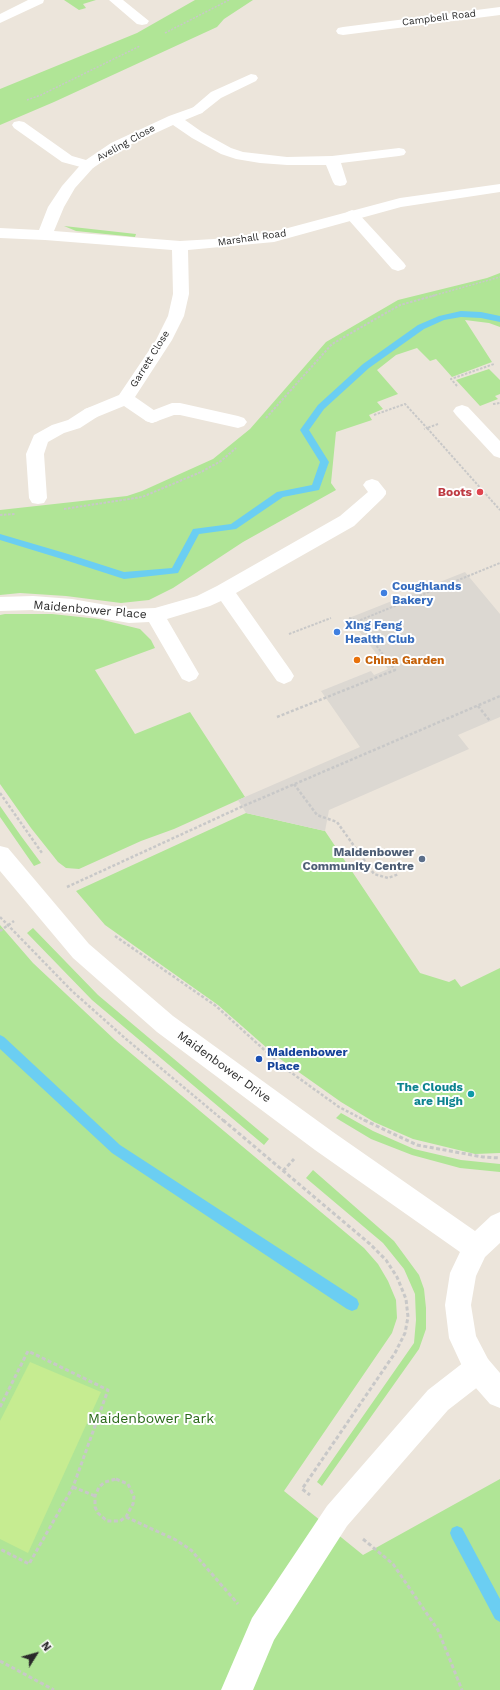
<!DOCTYPE html>
<style>
body{margin:0}
#map{position:relative;width:500px;height:1690px;overflow:hidden;background:#ece5db;font-family:"Work Sans",sans-serif}
canvas{display:block}
.north{position:absolute;left:16px;top:1634px;width:40px;height:40px;-webkit-text-stroke:3px #fff;paint-order:stroke;rotate:53deg;font-size:11px;font-weight:700;line-height:16px;text-align:center;color:#2a2a2a}
.north::after{content:'';display:block;margin:auto;width:14px;height:18px;background:#2a2a2a;clip-path:polygon(50% 0,100% 100%,50% 72%,0 100%)}
</style>
<div id="map">
<canvas width="500" height="1690"></canvas>
<div class="north">N</div>
</div>
<script>
const ctx = document.querySelector('canvas').getContext('2d');
ctx.lineJoin = 'round';
function fill(path, color) {
  ctx.fillStyle = color;
  ctx.fill(path, 'evenodd');
}
function poly(rows) {
  const path = new Path2D();
  for (const r of rows) {
    path.moveTo(r[0], r[1]);
    for (let i = 2; i < r.length; i += 2) path.lineTo(r[i], r[i + 1]);
  }
  return path;
}
function stroke(path, color, width, dash) {
  ctx.strokeStyle = color;
  ctx.lineWidth = width;
  ctx.lineCap = dash ? 'butt' : 'round';
  ctx.setLineDash(dash || []);
  ctx.stroke(path);
}
function drawText(font, color, halo, rows, align = 'center') {
  ctx.font = font + ' "Work Sans",sans-serif';
  ctx.lineWidth = 4;
  ctx.setLineDash([]);
  ctx.textBaseline = 'middle';
  ctx.strokeStyle = halo;
  ctx.fillStyle = color;
  for (const [text, x, y, turn = 0] of rows) {
    ctx.save();
    ctx.translate(x, y);
    ctx.rotate((+turn || 0) * Math.PI / 180);
    ctx.textAlign = isNaN(turn) ? turn : align;
    if (halo) ctx.strokeText(text, 0, 0);
    ctx.fillText(text, 0, 0);
    ctx.restore();
  }
}
fill(poly([
 [64,0,96,0,83,4,86,8,79,10],
 [195,0,253,0,224,19,217,27,54,102,0,125,0,89,137,33],
 [64,226,136,234,135,237,76,231],
 [500,273,500,327,489,323,465,320,492,362,452,377,436,359,430,361,417,348,396,355,377,370,398,394,377,402,383,409,369,415,372,420,336,432,331,483,336,490,243,542,173,588,149,600,121,603,66,596,20,593,0,595,0,510,127,496,142,491,213,459,250,429,326,342,398,300,487,278],
 [489,369,500,380,500,394,495,396,498,399,480,406,456,380],
 [5,614,52,614,99,619,140,629,151,640,155,648,95,670,135,734,190,712,245,797,174,829,141,841,79,869,66,868,58,862,31,828,0,784,0,615],
 [0,806,21,836,41,863,34,866,0,817],
 [246,813,325,831,420,973,449,982,455,979,461,987,500,968,500,1153,475,1154,413,1139,374,1122,341,1102,276,1056,218,1005,105,925,76,891],
 [0,925,33,963,115,1040,364,1248,378,1264,388,1281,396,1300,397,1318,392,1333,284,1491,363,1555,500,1479,500,1690,0,1690],
 [33,928,98,995,269,1139,264,1145,92,1000,27,933],
 [341,1113,373,1131,414,1149,461,1160,500,1164,500,1172,460,1168,412,1155,371,1139,336,1118],
 [313,1170,394,1241,419,1275,424,1289,426,1308,426,1329,419,1349,322,1486,317,1482,414,1343,416,1320,415,1294,404,1269,383,1243,306,1178]
]), '#b0e596');
fill(poly([
 [30,1362,101,1392,28,1553,0,1539,0,1421]
]), '#c6ec91');
fill(poly([
 [465,572,500,614,500,717,458,735,469,749,329,810,325,831,246,813,238,800,360,747,321,691,371,671,374,675,388,669,349,618]
]), '#dcd8d2');
fill(poly([
 [461,311,481,312,500,316,500,322,481,318,461,317,444,320,424,329,369,368,324,409,309,430,329,462,319,490,283,497,236,529,199,534,178,573,124,579,62,559,0,540,0,534,68,554,124,572,172,568,193,529,231,524,277,492,312,485,320,462,300,430,318,405,363,364,418,325,439,316,461,311],
 [0,1035,4,1037,120,1145,357,1299,359,1304,357,1309,352,1311,347,1309,112,1153,0,1049,0,1035],
 [457,1526,462,1528,500,1599,500,1622,495,1619,452,1538,450,1533,452,1528,457,1526]
]), '#6bcef2');
stroke(poly([
 [165,33,229,0],
 [27,100,41,95,140,46],
 [432,296,500,277]
]), '#c8c8c8', 1.5, [2, 1.5]);
stroke(poly([
 [457,386,451,379,494,364],
 [493,404,500,403],
 [374,415,405,404,427,428,424,429],
 [266,418,332,344,400,305,436,295],
 [438,424,427,428,500,510],
 [64,509,142,497,201,472,221,461,236,448],
 [0,515,15,514],
 [349,618,358,621],
 [289,634,331,618],
 [390,664,358,621,500,563]
]), '#c8c8c8', 2, [2.5, 1.5]);
stroke(poly([
 [478,706,490,721],
 [277,717,395,670,390,663],
 [294,784,317,815,337,822,374,874,388,878,399,874],
 [0,793,42,853],
 [67,887,241,807,500,696],
 [0,917,72,991,126,1039,224,1121],
 [0,931,14,921],
 [115,936,216,1006,282,1066,339,1107,366,1121]
]), '#c8c8c8', 2.5, [3, 2]);
stroke(poly([
 [223,1120,370,1244,386,1260,397,1277,406,1299,408,1317,405,1333,395,1353,302,1489,310,1495],
 [364,1120,417,1145,483,1157,500,1158],
 [283,1171,294,1159],
 [0,1407,28,1351,108,1390,73,1487,29,1564,0,1549],
 [116,1479,128,1484,134,1497,133,1504,126,1517,120,1521,107,1521,98,1513,95,1507,95,1496,99,1487,105,1482,116,1479],
 [73,1487,95,1496],
 [126,1517,176,1540,191,1550,238,1604],
 [363,1539,393,1564,438,1630,462,1690],
 [0,1661,54,1690]
]), '#c8c8c8', 3, [4, 2.5]);
fill(poly([
 [109,0,123,0,149,21,147,24,142,25,137,24,109,0],
 [251,74,256,75,258,78,256,81,221,98,202,113,197,114,192,113,190,110,211,92,251,74],
 [19,121,24,122,72,156,93,162,95,165,93,168,88,169,62,162,14,128,12,125,14,122,19,121],
 [352,210,357,212,404,263,406,266,404,269,398,271,392,269,347,218,344,215,347,212,352,210],
 [172,403,180,403,238,416,244,418,247,422,244,426,238,428,180,415,174,415,152,423,146,421,143,417,146,413,172,403],
 [91,407,97,409,100,413,97,417,80,428,64,433,48,442,44,454,47,498,44,503,38,504,32,503,29,498,26,454,34,435,52,425,68,420,85,409,91,407],
 [372,479,378,481,386,491,386,494,383,498,354,526,236,593,291,671,294,676,291,681,284,684,277,681,221,601,210,606,167,619,199,674,196,679,189,682,182,679,149,622,129,623,72,613,33,610,0,611,0,597,33,596,72,599,129,609,155,608,197,596,217,586,340,516,368,492,363,485,366,481,372,479]
]), '#fff');
fill(poly([
 [28,0,44,0,43,3,0,23,0,14,28,0],
 [500,7,500,15,343,35,338,34,336,31,338,28,343,27,500,7],
 [197,106,202,107,204,110,202,113,185,120,202,132,231,148,243,152,287,157,332,156,399,148,404,149,406,152,404,155,399,156,341,163,347,182,345,185,340,186,335,185,333,182,326,165,287,165,260,163,236,159,221,154,192,138,173,125,121,149,93,168,75,188,64,207,54,231,180,241,214,239,273,232,400,198,500,184,500,192,401,207,274,242,188,250,189,294,184,316,172,340,135,397,158,413,161,417,158,421,152,423,146,421,124,406,97,417,91,419,85,417,82,413,85,409,119,395,156,340,168,316,173,294,172,250,45,240,0,238,0,228,39,230,48,207,62,186,83,162,111,143,169,116,197,106],
 [462,405,468,407,500,441,500,458,494,456,456,415,453,411,456,407,462,405],
 [478,1355,488,1359,492,1369,488,1379,448,1410,347,1526,274,1640,253,1690,221,1690,252,1618,327,1506,428,1390,468,1359,478,1355]
]), '#fff');
fill(poly([
 [0,846,8,848,89,944,173,1016,333,1132,475,1231,491,1216,500,1212,500,1243,485,1257,476,1276,471,1305,476,1336,488,1359,500,1373,500,1408,490,1404,468,1379,449,1338,445,1305,450,1273,460,1252,315,1150,157,1032,73,958,0,871,0,846]
]), '#fff');
for (const [x, y, r, color] of [
 [480,492,4,"#e0444e"],
 [384,593,4,"#3f7fe0"],
 [337,632,4,"#3f7fe0"],
 [357,660,4,"#e8710a"],
 [422,859,4,"#5c6f8a"],
 [259,1059,4,"#1a4fb4"],
 [471,1094,4,"#0f9aa8"]
]) {
  const dot = new Path2D();
  dot.arc(x, y, r, 0, 2 * Math.PI);
  ctx.fillStyle = color;
  ctx.fill(dot);
  stroke(dot, '#fff', 1.5);
}
drawText('10px', '#2a2a2a', '#fff', [
 ["Campbell Road",439,18,-7],
 ["Aveling Close",126,143,-29],
 ["Marshall Road",252,238,-8],
 ["Garrett Close",150,359,-58]
]);
drawText('bold 12px', '#be3a42', '#fff', [
 ["Boots",472,492]
], 'right');
drawText('bold 12px', '#366cbe', '#fff', [
 ["Coughlands",392,586],
 ["Bakery",392,600],
 ["Xing Feng",345,625],
 ["Health Club",345,639]
], 'left');
drawText('12px', '#2a2a2a', '#fff', [
 ["Maidenbower Place",90,610,5],
 ["Maidenbower Drive",224,1067,36]
]);
drawText('bold 12px', '#c56008', '#fff', [
 ["China Garden",365,660]
], 'left');
drawText('bold 12px', '#4e5e75', '#fff', [
 ["Maidenbower",414,852],
 ["Community Centre",414,866]
], 'right');
drawText('bold 12px', '#164399', '#fff', [
 ["Maidenbower",267,1052],
 ["Place",267,1066]
], 'left');
drawText('bold 12px', '#0d838f', '#fff', [
 ["The Clouds",463,1087],
 ["are High",463,1101]
], 'right');
drawText('14px', '#286918', '#fff', [
 ["Maidenbower Park",151,1419]
]);
</script>
